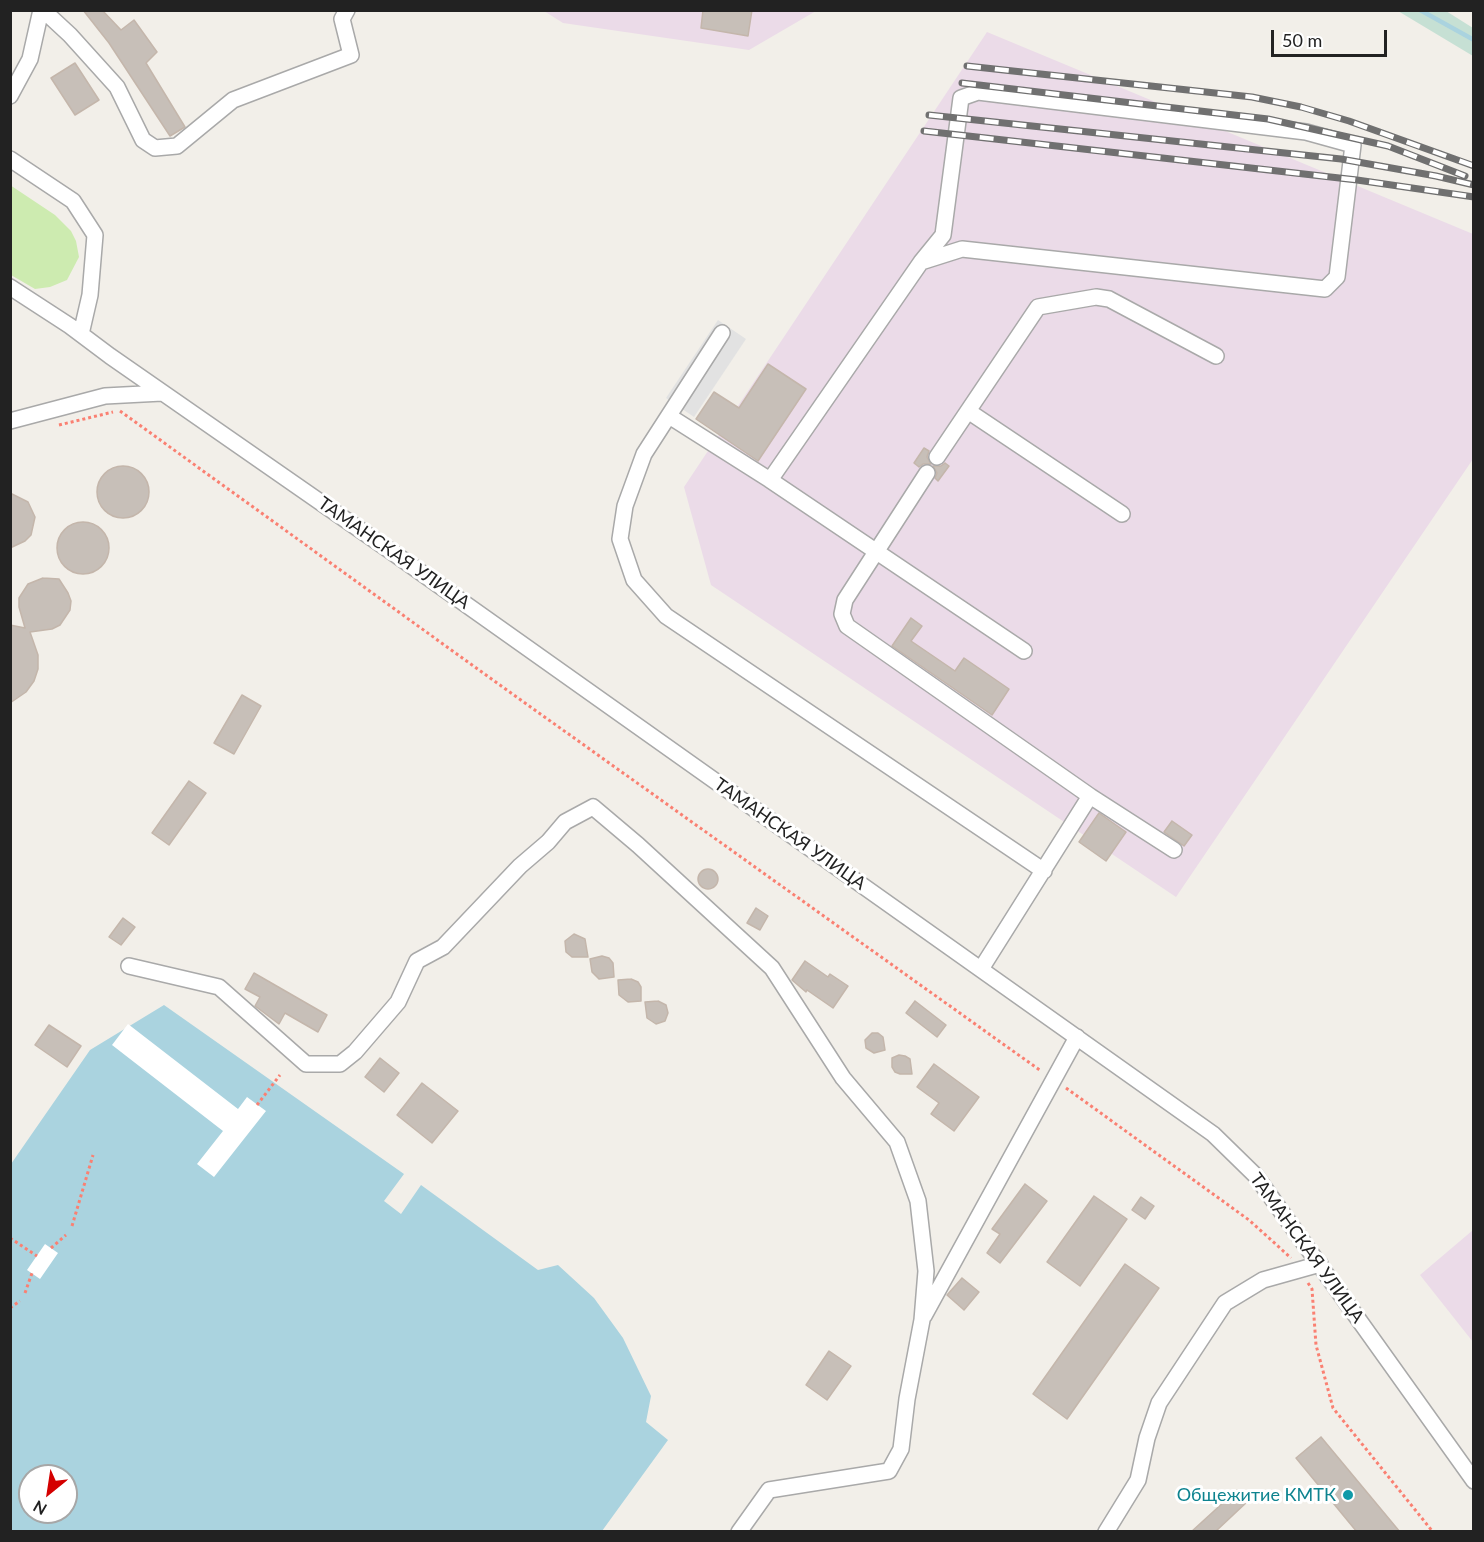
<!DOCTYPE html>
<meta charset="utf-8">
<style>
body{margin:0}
#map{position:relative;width:1484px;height:1542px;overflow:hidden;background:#f2efe9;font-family:Lato,sans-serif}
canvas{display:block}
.frame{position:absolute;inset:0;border:12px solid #222;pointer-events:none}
.north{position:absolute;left:18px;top:1464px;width:60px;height:60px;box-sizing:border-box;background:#fff;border:2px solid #a7a7a7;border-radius:50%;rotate:210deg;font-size:16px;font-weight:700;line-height:24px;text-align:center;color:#222}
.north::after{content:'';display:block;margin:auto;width:21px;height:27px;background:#d40000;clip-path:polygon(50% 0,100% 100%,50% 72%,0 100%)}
.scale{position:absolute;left:1271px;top:30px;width:116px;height:27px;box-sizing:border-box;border:3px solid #222;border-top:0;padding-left:8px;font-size:18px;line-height:21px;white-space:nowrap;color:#222;-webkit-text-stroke:4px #fff;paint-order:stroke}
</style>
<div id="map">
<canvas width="1484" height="1542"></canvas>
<div class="frame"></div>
<div class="north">N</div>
<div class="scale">50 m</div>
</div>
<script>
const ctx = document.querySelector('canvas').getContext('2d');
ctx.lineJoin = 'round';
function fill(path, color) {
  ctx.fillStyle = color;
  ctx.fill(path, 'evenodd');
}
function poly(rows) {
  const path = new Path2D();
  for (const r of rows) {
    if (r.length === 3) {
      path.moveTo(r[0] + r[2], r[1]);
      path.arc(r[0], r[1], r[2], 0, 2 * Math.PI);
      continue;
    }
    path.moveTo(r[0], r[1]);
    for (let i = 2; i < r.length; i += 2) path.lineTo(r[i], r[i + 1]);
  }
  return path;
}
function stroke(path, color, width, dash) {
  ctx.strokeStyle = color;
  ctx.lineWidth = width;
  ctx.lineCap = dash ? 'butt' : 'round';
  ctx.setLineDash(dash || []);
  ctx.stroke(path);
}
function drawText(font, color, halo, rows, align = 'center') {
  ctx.font = font + ' Lato,sans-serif';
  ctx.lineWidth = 6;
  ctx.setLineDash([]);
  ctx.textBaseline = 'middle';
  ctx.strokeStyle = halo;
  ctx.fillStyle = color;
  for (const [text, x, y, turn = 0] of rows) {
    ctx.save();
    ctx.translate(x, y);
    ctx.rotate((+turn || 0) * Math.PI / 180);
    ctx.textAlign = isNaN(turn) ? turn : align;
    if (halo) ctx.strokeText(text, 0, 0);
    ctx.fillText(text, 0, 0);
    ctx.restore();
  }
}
fill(poly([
 [544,11,816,11,749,50,563,23],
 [987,32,1473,234,1473,459,1176,897,711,585,684,487],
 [1473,1230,1473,1342,1420,1275]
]), '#ebdbe8');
fill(poly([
 [10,185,55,215,71,231,76,241,79,257,67,280,50,287,35,289,11,275]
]), '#cdebb0');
fill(poly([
 [1398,11,1446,11,1473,28,1473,56]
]), '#c6e0d4');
fill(poly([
 [718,320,746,339,694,417,666,398]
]), '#e2e2e2');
fill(poly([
 [164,1005,404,1174,384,1201,401,1214,421,1185,538,1270,558,1265,594,1298,623,1338,651,1396,646,1422,668,1440,602,1531,11,1532,11,1164,90,1050],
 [30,1476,66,1476,66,1512,30,1512]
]), '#aad3df');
fill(poly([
 [128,1024,238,1109,247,1097,266,1111,214,1177,197,1164,223,1131,112,1045],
 [45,1244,58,1253,40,1279,27,1270]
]), '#fff');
stroke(poly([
 [1420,10,1474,40]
]), '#aad3df', 4.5);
const building = poly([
 [83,10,102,10,121,30,134,20,157,52,146,63,185,127,170,136,109,43,83,10],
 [703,10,752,10,748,36,701,28,703,10],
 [75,63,99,100,75,115,51,78,75,63],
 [768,364,806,389,758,461,696,419,714,392,739,408,768,364],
 [924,448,929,451,927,457,931,464,923,464,919,467,914,463,924,448],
 [945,463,949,466,938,481,935,478,937,473,933,466,941,466,945,463],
 [123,492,26],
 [10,493,28,502,35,517,31,535,25,541,10,548,10,493],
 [83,548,26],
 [43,578,59,579,68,593,71,601,70,610,60,625,52,629,30,632,38,655,38,669,34,681,26,692,10,703,10,625,25,628,19,607,19,598,28,584,43,578],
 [911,618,922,626,911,641,955,671,964,658,1009,689,992,715,892,646,911,618],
 [242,695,261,706,234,754,214,743,242,695],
 [189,781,206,793,169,845,152,833,189,781],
 [1099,813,1126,832,1106,861,1079,842,1099,813],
 [1172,821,1192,835,1184,846,1164,832,1172,821],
 [708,879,10],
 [756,908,768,916,760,930,747,923,756,908],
 [123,918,135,927,121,945,109,937,123,918],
 [574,934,585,939,588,957,572,957,566,952,565,941,574,934],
 [602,956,609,958,613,963,614,977,599,979,592,972,590,959,602,956],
 [805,961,828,977,830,974,848,986,833,1008,807,990,806,992,792,980,805,961],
 [254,973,327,1015,318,1032,285,1013,279,1024,255,1006,260,997,245,989,254,973],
 [631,979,638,982,641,987,641,1001,628,1002,619,995,618,980,631,979],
 [658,1001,666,1005,668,1013,665,1021,656,1024,647,1018,645,1002,658,1001],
 [915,1001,946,1025,937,1037,906,1013,915,1001],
 [49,1025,81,1046,67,1067,35,1045,49,1025],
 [872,1033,878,1033,883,1037,885,1050,874,1053,866,1048,865,1040,872,1033],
 [899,1055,905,1056,910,1059,912,1074,900,1074,895,1072,892,1067,892,1058,899,1055],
 [380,1058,399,1073,384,1092,365,1077,380,1058],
 [934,1064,979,1097,954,1131,931,1114,939,1103,917,1087,934,1064],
 [422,1083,458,1111,432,1143,397,1115,422,1083],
 [1025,1184,1047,1201,1000,1263,987,1253,1000,1234,992,1229,1025,1184],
 [1094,1196,1127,1219,1080,1286,1047,1262,1094,1196],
 [1141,1197,1154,1206,1145,1219,1132,1210,1141,1197],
 [1125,1264,1159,1288,1067,1419,1033,1394,1125,1264],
 [962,1278,979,1292,964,1310,947,1295,962,1278],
 [829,1351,851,1366,827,1400,806,1385,829,1351],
 [1321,1437,1400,1532,1357,1532,1296,1458,1321,1437],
 [1237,1490,1248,1501,1215,1532,1191,1532,1237,1490]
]);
fill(building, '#c7bfb8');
stroke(building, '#c4b6ab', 1.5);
const minor = poly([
 [43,10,70,35,117,87,143,140,155,148,177,146,233,100,351,55,342,19,347,10],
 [10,96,30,59,41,10],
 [10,159,73,201,95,235,90,295,81,334],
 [10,287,70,326,110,356,392,552,1213,1134,1256,1176,1474,1481],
 [722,333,644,454,625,506,620,539,634,580,666,616,1044,871],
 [968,411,1122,514],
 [669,416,770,480,1024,651],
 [10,421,105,396,162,393],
 [937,457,1038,307,1096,297,1109,299,1216,356],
 [927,473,845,600,842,614,847,626,1090,796,981,969],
 [770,480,921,262,943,235,961,98,978,92,1306,132,1353,145,1337,277,1325,289,962,249,921,262],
 [1090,796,1174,850],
 [129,966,219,987,306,1064,340,1064,355,1052,398,1002,417,961,443,947,520,866,548,842,565,822,593,807,638,845,772,968,843,1078,897,1142,918,1201,926,1271,922,1320,907,1399,901,1449,889,1471,769,1490,739,1532],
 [924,1316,1077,1037],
 [1106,1532,1138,1480,1147,1438,1159,1403,1225,1303,1263,1280,1320,1264]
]);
stroke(minor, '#a9a9a9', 18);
stroke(poly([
 [120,411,504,688,1041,1071],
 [59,425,113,412],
 [1066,1088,1249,1220,1291,1258],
 [257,1105,280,1075],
 [72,1226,93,1155],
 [10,1238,37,1256],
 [51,1248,66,1235],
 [1308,1283,1312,1289,1316,1345,1333,1408,1433,1532],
 [25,1293,32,1273],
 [10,1308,20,1301]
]), '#fa8072', 3, [3, 3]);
stroke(minor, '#fff', 15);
const rail = poly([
 [967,66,1252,97,1301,107,1349,121,1474,166],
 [962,83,1268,119,1388,146,1465,176],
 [929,115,1341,159,1436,176,1474,185],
 [924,131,1357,180,1474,197]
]);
stroke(rail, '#707070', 7);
stroke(rail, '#fff', 4.5, [14]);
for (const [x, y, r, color] of [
 [1348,1495,6,"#0f9aa8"]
]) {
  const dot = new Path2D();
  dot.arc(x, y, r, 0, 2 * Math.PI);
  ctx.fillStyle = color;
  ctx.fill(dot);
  stroke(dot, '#fff', 2);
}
drawText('18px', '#222', '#fff', [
 ["ТАМАНСКАЯ УЛИЦА",394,553,35],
 ["ТАМАНСКАЯ УЛИЦА",790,834,35],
 ["ТАМАНСКАЯ УЛИЦА",1307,1248,54]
]);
drawText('18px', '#0d838f', '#fff', [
 ["Общежитие КМТК",1336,1495]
], 'right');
</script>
